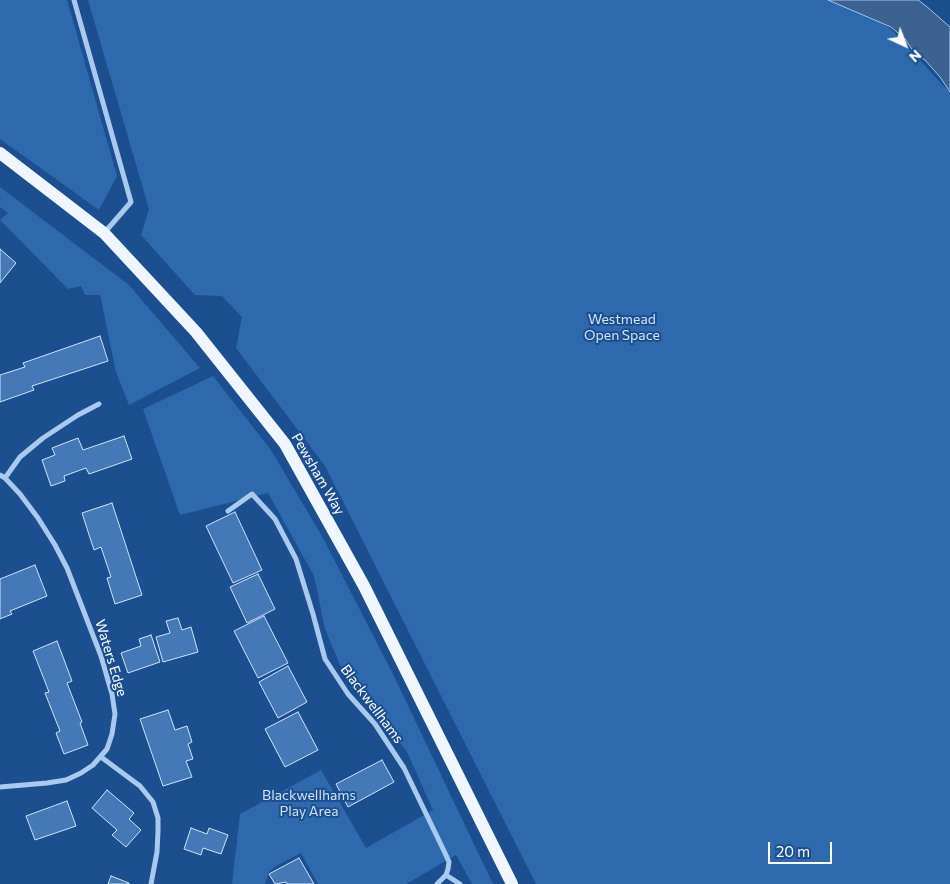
<!DOCTYPE html>
<style>
body{margin:0}
#map{position:relative;width:950px;height:884px;overflow:hidden;background:#1b4f8f;font-family:Commissioner,sans-serif}
canvas{display:block}
.north{position:absolute;left:880px;top:20px;width:50px;height:50px;-webkit-text-stroke:4px #1b4f8f;paint-order:stroke;rotate:137deg;font-size:14px;font-weight:700;line-height:20px;text-align:center;color:#fff}
.north::after{content:'';display:block;margin:auto;width:18px;height:22px;background:#fff;clip-path:polygon(50% 0,100% 100%,50% 72%,0 100%)}
.scale{position:absolute;left:768px;top:842px;width:64px;height:22px;box-sizing:border-box;border:2px solid #fff;border-top:0;padding-left:6px;font-size:15px;line-height:18px;white-space:nowrap;color:#fff;-webkit-text-stroke:4px #1b4f8f;paint-order:stroke}
</style>
<div id="map">
<canvas width="950" height="884"></canvas>
<div class="north">N</div>
<div class="scale">20 m</div>
</div>
<script>
const ctx = document.querySelector('canvas').getContext('2d');
ctx.lineJoin = 'round';
function fill(path, color) {
  ctx.fillStyle = color;
  ctx.fill(path, 'evenodd');
}
function poly(rows) {
  const path = new Path2D();
  for (const r of rows) {
    path.moveTo(r[0], r[1]);
    for (let i = 2; i < r.length; i += 2) path.lineTo(r[i], r[i + 1]);
  }
  return path;
}
function stroke(path, color, width, dash) {
  ctx.strokeStyle = color;
  ctx.lineWidth = width;
  ctx.lineCap = dash ? 'butt' : 'round';
  ctx.setLineDash(dash || []);
  ctx.stroke(path);
}
function drawText(font, color, halo, rows, align = 'center') {
  ctx.font = font + ' Commissioner,sans-serif';
  ctx.lineWidth = 4;
  ctx.setLineDash([]);
  ctx.textBaseline = 'middle';
  ctx.strokeStyle = halo;
  ctx.fillStyle = color;
  for (const [text, x, y, turn = 0] of rows) {
    ctx.save();
    ctx.translate(x, y);
    ctx.rotate((+turn || 0) * Math.PI / 180);
    ctx.textAlign = isNaN(turn) ? turn : align;
    if (halo) ctx.strokeText(text, 0, 0);
    ctx.fillText(text, 0, 0);
    ctx.restore();
  }
}
fill(poly([
 [0,0,67,0,117,176,99,210,0,139],
 [88,0,846,0,891,29,950,93,950,884,536,884,325,466,236,348,242,317,222,296,195,295,141,235,149,209],
 [0,187,129,285,200,368,129,405,116,372,100,295,85,295,81,286,68,289,0,220,8,213,0,207],
 [213,376,271,450,323,538,393,674,493,884,472,884,456,855,406,884,318,884,301,853,276,866,269,872,265,884,232,884,240,814,321,770,366,848,433,810,407,752,340,665,325,629,314,576,268,493,180,515,143,409]
]), '#2e69ad');
const water = poly([
 [828,0,918,0,926,6,950,27,950,92,940,77,925,60,916,55,905,39,891,27,828,0]
]);
fill(water, '#3c6290');
stroke(water, '#9cc4f0', 1);
const building = poly([
 [0,249,16,263,0,283,0,249],
 [100,336,108,361,32,386,34,390,0,402,0,375,25,367,23,363,100,336],
 [124,436,132,459,89,474,86,468,64,476,65,481,51,486,42,460,55,455,52,448,78,438,83,450,124,436],
 [112,503,142,595,115,604,107,578,111,577,101,547,94,550,82,513,112,503],
 [235,512,262,570,233,583,206,526,235,512],
 [35,565,47,596,10,611,12,614,0,619,0,579,35,565],
 [258,574,275,609,247,623,230,587,258,574],
 [264,616,288,663,258,678,234,631,264,616],
 [178,618,182,630,191,627,198,652,163,662,156,637,170,633,166,621,178,618],
 [151,635,160,662,128,673,121,653,141,646,139,639,151,635],
 [57,641,72,681,67,683,82,722,80,723,88,745,64,754,56,733,60,731,45,693,49,692,33,651,57,641],
 [288,666,307,702,278,718,259,682,288,666],
 [168,710,175,730,187,726,192,742,188,744,193,759,186,761,192,777,163,786,140,719,168,710],
 [298,712,318,750,285,767,265,729,298,712],
 [382,760,394,782,348,807,336,784,382,760],
 [107,790,134,813,129,819,141,830,126,847,112,835,117,830,92,808,107,790],
 [67,801,76,826,35,840,26,816,67,801],
 [191,828,207,834,209,828,228,835,221,854,203,848,201,855,184,849,191,828],
 [299,858,314,884,287,884,286,882,275,884,269,874,299,858],
 [111,876,129,883,129,884,108,884,111,876]
]);
fill(building, '#4478b7');
stroke(building, '#cfe3fa', 1);
stroke(poly([
 [74,0,131,202,105,232],
 [0,475,5,478,20,494,38,518,55,545,67,568,101,656,112,694,115,714,112,734,107,749,93,765,81,773,66,780,47,783,0,787],
 [5,478,20,457,43,438,78,415,99,404],
 [228,511,252,494,275,519,296,559,313,614,325,659,348,694,375,724,404,768,445,853,449,862,448,869,446,875,437,884],
 [101,757,140,786,153,802,158,818,158,831,157,852,151,884],
 [446,875,460,884]
]), '#a9c9ee', 5);
stroke(poly([
 [0,153,104,233,196,332,285,444,364,586,512,884]
]), '#f0f6ff', 12);
drawText('14px', '#cfe3fa', '#1b4f8f', [
 ["Westmead",622,319],
 ["Open Space",622,335],
 ["Blackwellhams",309,795],
 ["Play Area",309,811]
]);
drawText('14px', '#fff', '#1b4f8f', [
 ["Pewsham Way",318,474,60],
 ["Waters Edge",111,658,73],
 ["Blackwellhams",372,704,53]
]);
</script>
